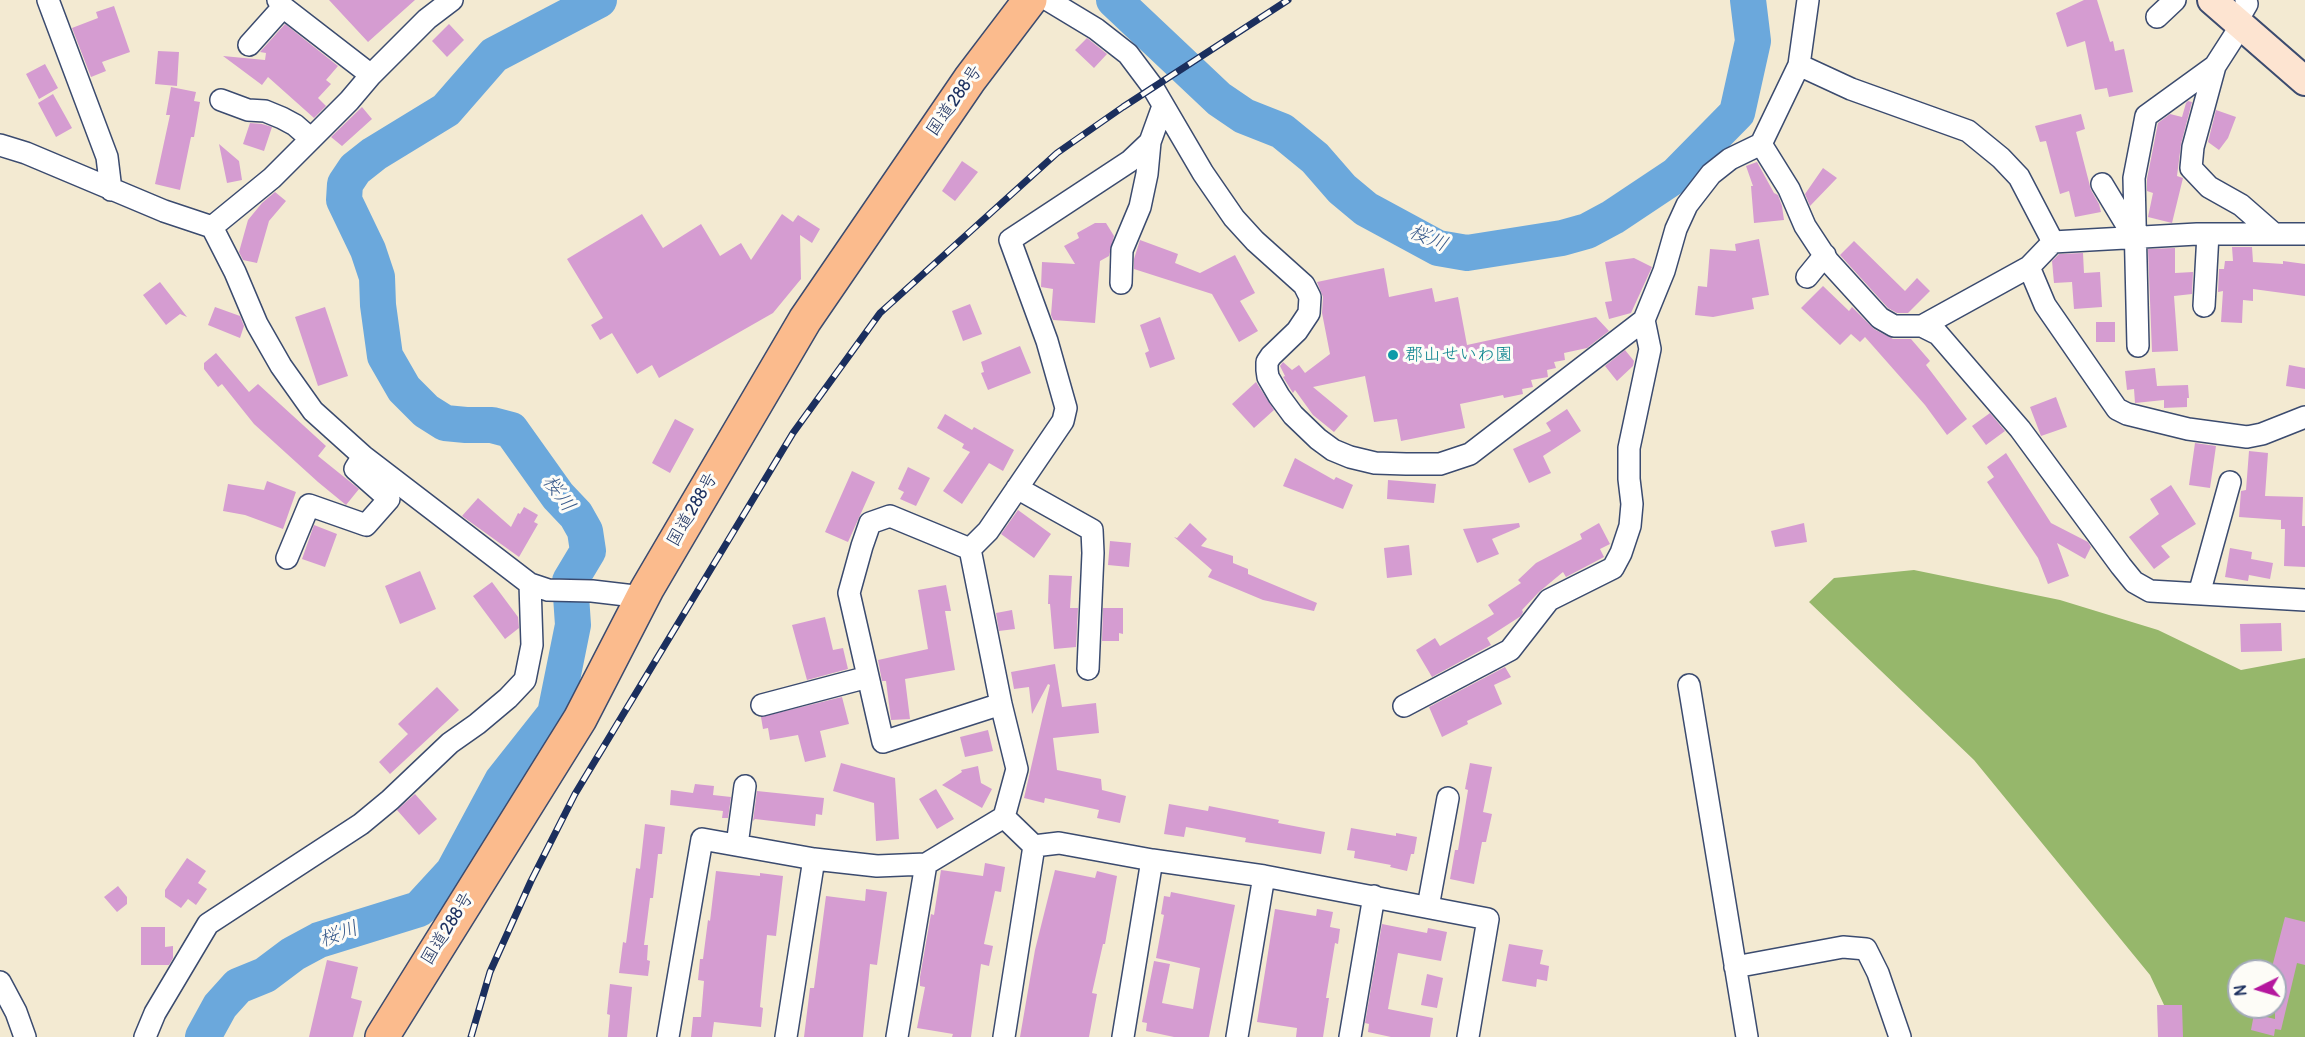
<!DOCTYPE html>
<meta charset="utf-8">
<style>
body{margin:0}
#map{position:relative;width:2305px;height:1037px;overflow:hidden;background:#f3ead2;font-family:Pangolin,sans-serif}
canvas{display:block}
.north{position:absolute;left:2227px;top:959px;width:60px;height:60px;box-sizing:border-box;background:#fdfcf7;border:2px solid #a3aaba;border-radius:50%;rotate:265deg;font-size:16px;font-weight:700;line-height:24px;text-align:center;color:#1b2f5e}
.north::after{content:'';display:block;margin:auto;width:21px;height:27px;background:#b5179e;clip-path:polygon(50% 0,100% 100%,50% 72%,0 100%)}
</style>
<div id="map">
<canvas width="2305" height="1037"></canvas>
<div class="north">N</div>
</div>
<script>
const ctx = document.querySelector('canvas').getContext('2d');
ctx.lineJoin = 'round';
function fill(path, color) {
  ctx.fillStyle = color;
  ctx.fill(path, 'evenodd');
}
function poly(rows) {
  const path = new Path2D();
  for (const r of rows) {
    path.moveTo(r[0], r[1]);
    for (let i = 2; i < r.length; i += 2) path.lineTo(r[i], r[i + 1]);
  }
  return path;
}
function stroke(path, color, width, dash) {
  ctx.strokeStyle = color;
  ctx.lineWidth = width;
  ctx.lineCap = dash ? 'butt' : 'round';
  ctx.setLineDash(dash || []);
  ctx.stroke(path);
}
function drawText(font, color, halo, rows, align = 'center') {
  ctx.font = font + ' Pangolin,"Klee One",sans-serif';
  ctx.lineWidth = 6;
  ctx.setLineDash([]);
  ctx.textBaseline = 'middle';
  ctx.strokeStyle = halo;
  ctx.fillStyle = color;
  for (const [text, x, y, turn = 0] of rows) {
    ctx.save();
    ctx.translate(x, y);
    ctx.rotate((+turn || 0) * Math.PI / 180);
    ctx.textAlign = isNaN(turn) ? turn : align;
    if (halo) ctx.strokeText(text, 0, 0);
    ctx.fillText(text, 0, 0);
    ctx.restore();
  }
}
fill(poly([
 [1914,570,2060,600,2158,630,2241,670,2305,658,2305,1037,2179,1037,2150,975,1974,760,1809,602,1834,578],
 [2239,971,2275,971,2275,1007,2239,1007]
]), '#96b76b');
stroke(poly([
 [1114,0,1219,99,1244,116,1282,131,1315,158,1342,189,1366,209,1438,248,1467,253,1562,238,1587,231,1613,217,1676,175,1737,113,1753,41,1748,0],
 [203,1037,220,1006,238,986,265,975,293,954,319,940,419,909,453,872,502,781,555,714,573,625,570,581,588,551,585,531,576,515,558,496,511,430,492,425,466,425,445,423,426,411,404,389,385,356,378,305,377,277,368,250,344,200,345,184,355,169,374,154,446,110,494,55,599,0]
]), '#6ba8dc', 36);
fill(poly([
 [329,0,415,0,368,42],
 [2084,0,2097,0,2110,42,2113,41,2115,51,2124,49,2133,92,2109,97,2107,88,2095,90,2085,41,2067,47,2056,13],
 [114,6,130,52,102,62,106,71,91,77,72,28,98,18,96,12],
 [285,24,338,66,326,80,331,84,318,98,326,106,314,118,268,77,262,85,223,56,265,60,266,53,260,52],
 [449,24,464,40,447,57,432,41],
 [1087,38,1107,54,1094,68,1075,50],
 [158,51,179,52,177,86,155,84],
 [45,64,58,88,39,99,26,74],
 [171,87,196,92,194,101,200,102,194,137,191,137,180,190,155,184,170,115,166,115],
 [53,94,72,128,56,137,38,103],
 [2188,101,2192,102,2181,144,2177,176,2183,178,2172,223,2148,217,2153,193,2147,191,2147,179,2158,123,2170,114,2182,117,2186,103],
 [362,107,372,119,342,146,331,137],
 [2216,110,2236,117,2228,138,2219,150,2208,142],
 [2081,114,2085,129,2076,132,2091,190,2099,204,2101,212,2075,217,2069,191,2060,194,2046,141,2040,142,2035,126],
 [250,123,262,124,272,127,264,151,243,144],
 [219,144,239,161,242,180,227,183],
 [962,161,978,172,955,201,942,191],
 [1757,162,1774,193,1778,195,1782,206,1784,220,1754,223,1751,186,1753,186,1746,166],
 [1823,168,1837,178,1810,206,1805,194],
 [275,192,286,201,269,221,257,263,243,260,239,252,248,220,262,203],
 [642,214,663,248,701,224,720,256,741,243,751,260,782,214,793,222,798,215,820,229,812,243,800,235,801,279,773,313,659,378,652,365,637,374,612,333,600,340,591,325,603,318,567,259],
 [1095,223,1106,223,1114,236,1109,256,1100,261,1095,323,1053,320,1051,315,1053,289,1041,287,1042,262,1075,264,1064,246,1079,238,1077,233],
 [1759,239,1769,295,1752,298,1754,309,1713,317,1695,315,1698,286,1707,287,1710,249,1736,251,1735,244],
 [1140,240,1178,254,1175,263,1200,273,1235,255,1255,293,1240,301,1258,331,1239,342,1212,294,1134,269,1134,259],
 [1854,241,1905,291,1917,278,1930,291,1908,313,1897,313,1888,308,1840,255],
 [2232,247,2252,247,2253,262,2283,264,2283,261,2305,264,2305,296,2253,289,2253,301,2243,300,2242,323,2221,322,2223,291,2218,292,2219,269,2224,269,2225,261,2233,261],
 [2175,248,2175,273,2193,272,2192,294,2174,296,2178,351,2152,352,2148,249],
 [2083,253,2084,273,2100,272,2102,307,2074,309,2072,282,2054,283,2052,261,2059,254],
 [1634,258,1652,267,1631,313,1609,319,1605,302,1612,301,1605,262],
 [1384,268,1389,297,1432,288,1435,302,1458,297,1467,345,1596,317,1609,331,1587,348,1564,353,1565,360,1554,362,1556,368,1547,370,1548,377,1531,380,1533,387,1522,389,1523,394,1504,398,1503,395,1460,404,1465,428,1401,441,1397,419,1374,422,1365,376,1313,387,1348,416,1334,432,1313,415,1295,390,1293,393,1283,377,1285,376,1280,366,1283,362,1292,370,1299,365,1305,373,1330,354,1322,313,1323,297,1317,282],
 [160,282,187,317,180,314,166,325,143,295],
 [1823,286,1849,311,1852,307,1874,329,1893,339,1911,339,1930,361,1926,365,1967,419,1947,435,1925,405,1865,337,1860,342,1851,334,1840,345,1801,308],
 [970,304,982,334,963,341,952,311],
 [215,307,240,316,244,326,240,338,208,325],
 [325,307,348,376,318,386,295,317],
 [1160,317,1175,359,1150,368,1145,353,1149,351,1140,325],
 [2096,322,2115,322,2115,342,2096,342],
 [1020,346,1031,373,988,390,981,373,984,372,981,362],
 [1625,350,1634,361,1633,366,1617,381,1605,366],
 [216,353,249,392,258,384,326,446,318,456,359,489,346,505,318,482,254,424,222,384,218,387,204,369,204,363],
 [2289,365,2305,368,2305,389,2286,386],
 [2155,368,2157,386,2188,385,2189,398,2187,398,2187,407,2164,408,2164,400,2135,403,2134,389,2127,390,2125,371],
 [1256,382,1274,410,1254,428,1232,404],
 [2056,397,2067,427,2041,436,2030,407],
 [1567,409,1581,431,1543,456,1551,473,1529,483,1513,449,1551,431,1546,423],
 [1990,413,2005,431,1986,445,1972,426],
 [945,414,972,430,974,427,1014,450,1003,471,989,463,962,504,943,491,970,452,962,448,964,444,937,428],
 [675,419,694,429,670,473,652,463],
 [2195,443,2216,446,2210,488,2189,485],
 [2249,451,2268,453,2265,496,2303,497,2302,526,2305,526,2305,567,2284,566,2285,529,2281,529,2281,520,2239,517,2241,491,2246,490],
 [2006,453,2051,523,2088,542,2091,547,2085,559,2057,543,2069,576,2048,584,2038,558,1987,482,1994,477,1987,467],
 [1295,458,1334,480,1336,477,1353,485,1343,509,1283,486],
 [908,467,930,478,916,506,900,499,904,492,898,489],
 [852,471,875,482,848,542,825,532],
 [1388,480,1436,484,1434,503,1387,499],
 [267,481,296,492,283,529,245,515,223,511,228,484,264,490],
 [2171,485,2196,524,2161,546,2170,557,2154,569,2129,537,2159,514,2150,499],
 [478,498,511,527,518,513,520,514,524,507,538,515,534,522,538,524,519,557,462,516],
 [1018,510,1051,534,1034,558,1001,534],
 [1190,523,1207,539,1201,546,1233,556,1233,563,1248,569,1248,574,1317,603,1314,611,1263,600,1208,577,1212,570,1174,537,1177,538],
 [1519,523,1520,527,1492,539,1499,554,1477,563,1463,529],
 [1599,523,1610,544,1600,549,1604,557,1566,577,1563,572,1539,592,1522,610,1523,612,1521,616,1487,638,1491,645,1432,677,1416,650,1435,638,1440,646,1494,614,1488,605,1521,583,1518,580,1536,563,1582,539,1580,534],
 [1804,523,1807,542,1775,547,1771,531],
 [314,525,337,534,325,567,302,559],
 [1110,541,1131,543,1129,567,1108,565],
 [1409,545,1412,575,1387,578,1384,548],
 [2230,548,2252,552,2251,559,2273,563,2270,579,2249,575,2248,581,2225,577],
 [420,571,436,609,400,624,385,586],
 [1049,575,1072,576,1070,608,1078,608,1076,647,1054,649,1050,604,1048,604],
 [492,582,518,617,519,628,505,639,473,596],
 [946,585,951,611,945,611,955,670,905,679,910,719,891,720,886,681,882,681,878,660,928,649,918,590],
 [1103,608,1123,608,1123,634,1119,633,1119,641,1102,641],
 [1012,610,1015,629,999,631,996,613],
 [825,617,833,650,843,648,848,669,807,680,792,625],
 [2281,623,2282,651,2241,652,2240,624],
 [1055,664,1062,707,1096,703,1099,733,1053,738,1057,770,1101,779,1102,790,1126,796,1120,823,1097,818,1099,810,1045,798,1044,803,1024,798,1050,685,1048,684,1032,714,1029,687,1014,689,1011,672],
 [1505,667,1511,677,1494,685,1502,704,1467,721,1468,724,1442,737,1429,707],
 [437,687,459,710,390,774,379,762,408,734,398,724],
 [842,697,849,724,820,731,826,757,805,762,798,735,770,740,768,728,763,729,761,717],
 [988,730,993,751,965,757,960,737],
 [841,763,895,778,899,839,876,841,874,803,833,791],
 [1470,763,1492,767,1483,812,1492,814,1486,842,1482,842,1474,884,1450,879,1455,850,1458,850,1468,790,1465,789],
 [978,766,981,783,992,789,982,808,942,785,962,772,961,770],
 [695,784,714,786,713,795,731,797,728,818,722,818,723,811,670,805,671,790,693,793],
 [936,789,954,819,937,829,919,799],
 [757,791,824,798,822,815,816,814,815,826,755,819,753,821],
 [415,794,437,819,419,835,397,810],
 [1169,804,1208,811,1209,806,1279,820,1278,823,1325,832,1321,854,1245,842,1246,838,1186,827,1184,837,1164,834],
 [645,824,665,827,662,854,658,854,653,898,650,898,644,945,648,945,647,960,650,961,648,976,619,973,623,942,626,943,636,868,640,869],
 [1351,828,1396,836,1396,833,1417,837,1414,854,1411,854,1407,871,1390,867,1391,865,1354,858,1355,851,1347,850],
 [187,858,206,871,198,883,207,889,196,905,188,899,181,908,165,897,165,890],
 [985,863,1005,867,1001,892,995,891,984,944,993,946,989,966,981,964,971,1037,952,1037,953,1034,917,1028,925,987,920,986,920,977,931,914,934,915,941,870,983,876],
 [1055,870,1095,878,1097,871,1117,876,1105,944,1103,944,1092,993,1097,994,1089,1037,1020,1037,1035,950],
 [716,871,760,876,760,873,783,876,776,936,767,935,760,1007,763,1008,761,1027,714,1022,712,1037,691,1037,693,1017,701,1017,704,981,698,980,700,959,703,959,708,920,710,921],
 [118,886,127,897,127,904,117,912,104,897],
 [866,889,887,892,877,965,870,964,863,1037,804,1037,810,988,814,988,826,896,865,901],
 [1171,892,1235,905,1209,1037,1174,1037,1146,1031,1147,1023,1142,1022,1154,961,1170,964,1162,1003,1193,1009,1200,968,1156,958,1164,915,1161,914,1164,896,1170,897],
 [1275,909,1316,916,1317,909,1333,912,1330,927,1340,929,1338,944,1335,943,1326,998,1329,998,1323,1037,1296,1037,1297,1028,1257,1022],
 [2285,917,2305,922,2305,965,2297,963,2281,1030,2275,1029,2274,1036,2251,1030,2254,1014,2275,1019,2275,971,2271,971],
 [1382,924,1427,933,1428,928,1447,932,1441,961,1398,953,1388,1009,1433,1018,1430,1037,1391,1037,1368,1032,1369,1024,1365,1023],
 [141,927,165,927,165,947,173,946,173,958,169,965,141,965],
 [1509,944,1543,950,1540,964,1549,966,1547,981,1537,979,1536,987,1502,981],
 [327,960,358,967,351,998,362,1001,353,1037,309,1037],
 [1427,974,1443,978,1437,1008,1421,1005],
 [610,984,632,987,627,1037,608,1037,610,1015,607,1014],
 [2157,1005,2182,1005,2183,1037,2158,1037]
]), '#d59cd1');
const street = poly([
 [48,0,107,157,111,190],
 [278,0,283,7,371,75],
 [1048,0,1096,29,1128,54,1152,86,1203,173,1234,218,1255,241,1304,285,1310,297,1309,313,1297,331,1271,356,1267,362,1267,370,1268,377,1279,396,1293,415,1318,439,1333,450,1350,457,1375,463,1406,464,1440,464,1470,454,1644,320],
 [2157,17,2175,0],
 [2237,21,2247,4,2246,0],
 [249,45,283,7],
 [1799,65,1851,89,1968,131,2001,158,2019,177,2053,242],
 [2215,66,2193,147,2191,168,2209,187,2241,205,2273,233],
 [221,100,248,110,265,111,282,118,295,125,311,139],
 [1761,144,1789,189,1805,226,1828,261,1880,318,1894,326,1922,326,1938,334,2020,429,2121,566,2134,582,2150,591,2305,600],
 [0,145,26,153,164,211,212,227,235,272,257,324,281,366,313,411,363,456,530,584,548,590,592,591,643,597],
 [2102,184,2134,237],
 [212,227,272,178,349,101,371,75,427,19,452,0],
 [2029,267,2045,305,2117,409,2127,414,2188,429,2247,437,2262,434,2305,417],
 [1807,277,1825,255],
 [1121,283,1122,250,1140,207,1147,174,1150,142],
 [2204,306,2208,234],
 [1922,326,2029,267,2053,242,2197,234,2305,234],
 [2138,346,2134,178,2146,116,2215,66,2242,24],
 [1017,488,1092,530,1093,553,1088,669],
 [970,549,890,516,870,523,862,546,849,593,883,742,1001,704],
 [287,558,309,505,366,525,389,499,355,469,363,456],
 [2199,594,2230,482],
 [1689,685,1747,1037],
 [762,705,868,677],
 [1404,706,1510,650,1549,600,1613,568,1621,553,1630,526,1632,504,1629,479,1629,448,1650,349,1644,320,1664,271,1676,229,1687,205,1711,174,1730,159,1761,144,1799,65,1808,0],
 [1004,817,1017,769,1001,704,970,549,988,531,1063,421,1066,408,1047,341,1010,240,1130,161,1150,142,1163,106],
 [737,845,745,786],
 [1428,907,1448,798],
 [1735,967,1843,947,1866,949,1878,973,1900,1037],
 [0,982,16,1012,25,1037],
 [145,1037,155,1013,208,924,361,824,390,800,450,743,477,724,508,698,525,680,532,645,530,584],
 [668,1037,702,839,814,859,877,866,926,864,1004,817,1034,846,1059,843,1152,860,1264,876,1488,919,1468,1037],
 [786,1037,814,859],
 [897,1037,926,864],
 [1004,1037,1034,846],
 [1123,1037,1152,860],
 [1237,1037,1264,876],
 [1350,1037,1374,896]
]);
const secondary = poly([
 [2212,0,2305,81]
]);
const highway = poly([
 [382,1037,580,719,647,589,805,320,970,79,1030,0]
]);
stroke(street, '#3b4b6f', 24);
stroke(secondary, '#3b4b6f', 32);
stroke(highway, '#3b4b6f', 36);
stroke(street, '#fff', 21);
stroke(secondary, '#fde4d1', 28);
stroke(highway, '#fbbb8d', 33);
const rail = poly([
 [471,1037,490,972,531,881,575,794,793,433,880,313,1057,153,1123,107,1288,0]
]);
stroke(rail, '#1b2f5e', 7);
stroke(rail, '#fdfcf7', 4.5, [14]);
for (const [x, y, r, color] of [
 [1393,355,6,"#0f9aa8"]
]) {
  const dot = new Path2D();
  dot.arc(x, y, r, 0, 2 * Math.PI);
  ctx.fillStyle = color;
  ctx.fill(dot);
  stroke(dot, '#fdfcf7', 2);
}
drawText('18px', '#1b2f5e', '#fdfcf7', [
 ["国道288号",955,101,-55],
 ["国道288号",693,510,-60],
 ["国道288号",448,929,-58]
]);
drawText('18px', '#0d838f', '#fdfcf7', [
 ["郡山せいわ園",1405,355]
], 'left');
drawText('italic 20px', '#37598a', '#fdfcf7', [
 ["桜川",1428,239,23],
 ["桜川",558,494,54],
 ["桜川",339,935,-20]
]);
</script>
